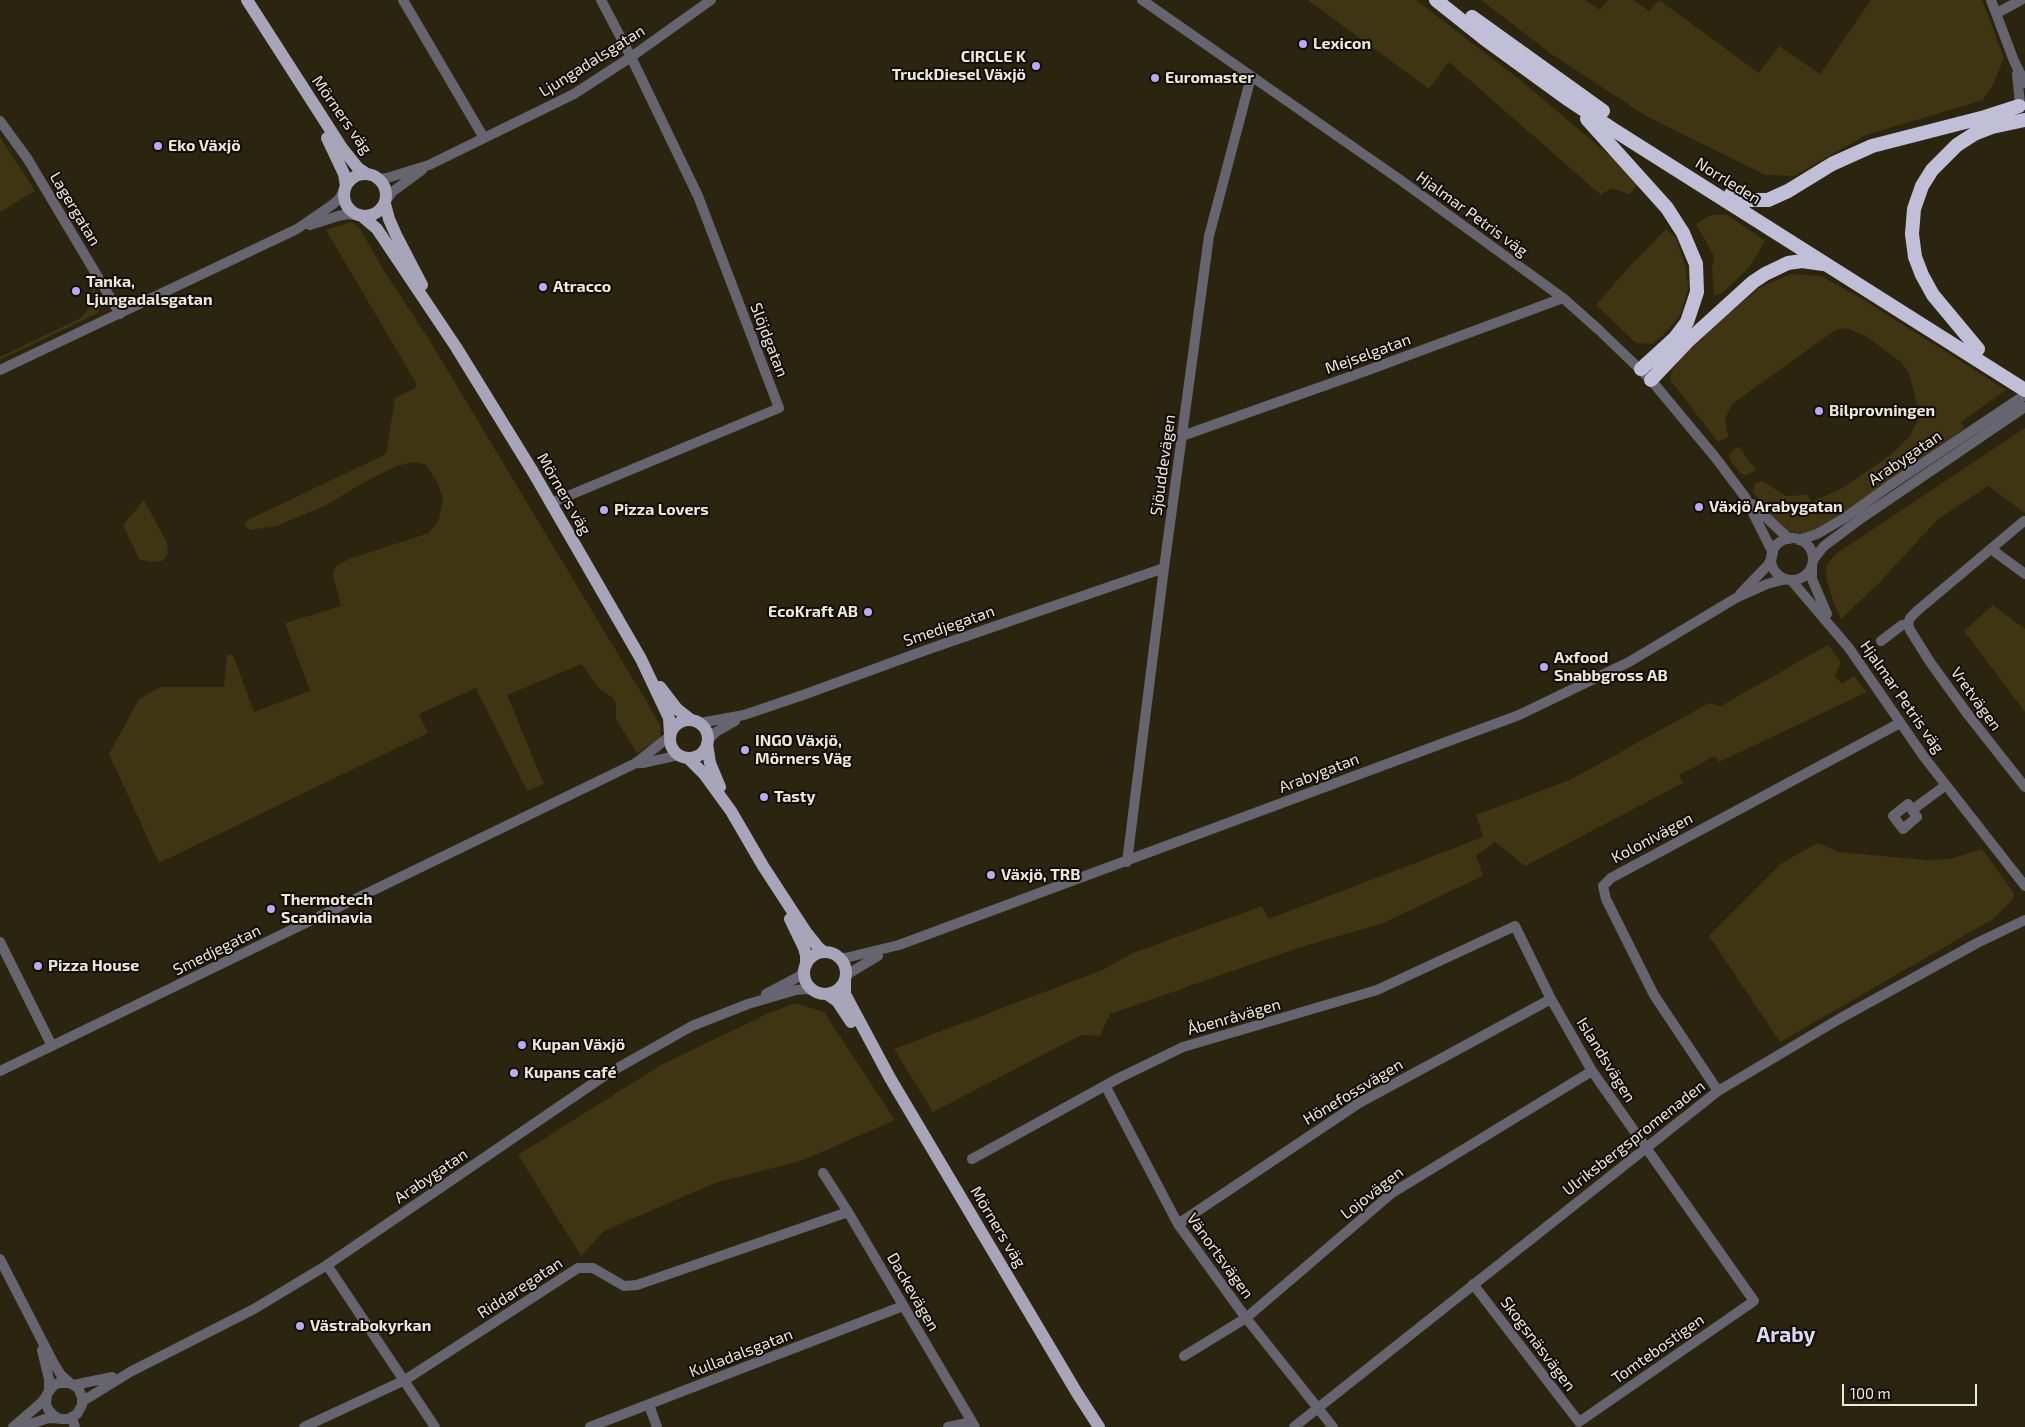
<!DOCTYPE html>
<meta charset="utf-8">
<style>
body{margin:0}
#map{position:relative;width:2025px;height:1427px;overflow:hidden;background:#2b240e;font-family:"Exo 2",sans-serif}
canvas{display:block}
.scale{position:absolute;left:1842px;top:1384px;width:135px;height:22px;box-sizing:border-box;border:2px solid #ede8db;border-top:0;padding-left:6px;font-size:15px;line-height:18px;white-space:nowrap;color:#ede8db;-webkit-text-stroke:4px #110d05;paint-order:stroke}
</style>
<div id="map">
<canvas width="2025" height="1427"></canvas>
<div class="scale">100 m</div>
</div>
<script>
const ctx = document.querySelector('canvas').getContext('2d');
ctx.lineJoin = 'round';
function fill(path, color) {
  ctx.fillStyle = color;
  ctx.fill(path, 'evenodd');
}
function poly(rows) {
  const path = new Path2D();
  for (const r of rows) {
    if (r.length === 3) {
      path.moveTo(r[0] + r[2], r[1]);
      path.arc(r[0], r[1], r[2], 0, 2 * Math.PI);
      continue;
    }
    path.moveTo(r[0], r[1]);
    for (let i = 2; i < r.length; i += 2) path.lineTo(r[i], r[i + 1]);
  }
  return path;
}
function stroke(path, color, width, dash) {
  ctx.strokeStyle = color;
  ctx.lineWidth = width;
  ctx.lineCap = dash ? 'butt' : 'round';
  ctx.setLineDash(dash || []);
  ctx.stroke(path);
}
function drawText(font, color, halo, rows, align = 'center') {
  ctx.font = font + ' "Exo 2",sans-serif';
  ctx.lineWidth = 4;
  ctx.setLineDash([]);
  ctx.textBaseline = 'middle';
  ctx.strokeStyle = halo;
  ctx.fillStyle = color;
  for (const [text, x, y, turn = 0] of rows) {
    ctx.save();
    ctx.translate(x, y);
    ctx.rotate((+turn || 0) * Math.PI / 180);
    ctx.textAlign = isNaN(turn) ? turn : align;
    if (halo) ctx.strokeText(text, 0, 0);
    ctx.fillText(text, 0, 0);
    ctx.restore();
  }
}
fill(poly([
 [1308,0,1416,0,1519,79,1615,160,1637,185,1630,194,1611,188,1601,195,1449,62,1429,89],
 [1481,0,1585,0,1600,10,1608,0,1633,0,1649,11,1659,0,1759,73,1779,46,1820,74,1871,0,1982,0,2004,58,1992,87,1983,100,1866,135,1794,176,1765,175,1646,116,1550,53],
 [0,137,35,191,0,212],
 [1726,214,1765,241,1749,268,1722,293,1714,296,1712,269,1714,256,1696,224,1708,216],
 [352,222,360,229,384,271,428,338,645,699,660,725,660,739,637,753,616,719,616,703,612,697,598,688,582,664,507,695,544,784,527,791,476,688,419,714,428,733,159,863,109,754,139,699,160,687,224,687,227,655,233,655,254,712,310,691,285,623,341,606,333,575,336,566,349,559,429,533,439,519,443,499,437,482,426,465,414,462,397,466,372,478,324,506,277,526,250,530,245,526,245,523,250,519,386,454,395,398,415,388,416,383,326,230],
 [1666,229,1676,238,1686,268,1688,289,1680,316,1663,335,1653,344,1636,343,1596,305,1630,266],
 [1790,274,1821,276,1864,300,2006,390,1961,422,1965,428,1878,488,1848,510,1811,533,1803,535,1792,533,1783,529,1753,492,1755,483,1762,481,1786,496,1808,495,1811,502,1843,488,1893,453,1909,437,1923,411,1917,404,1909,374,1902,363,1866,336,1845,328,1834,331,1732,404,1725,419,1728,437,1718,442,1671,381,1671,372,1681,358,1720,321,1759,288],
 [90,281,102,301,98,313,0,360,0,357,81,318,94,300,94,295,88,284],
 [2025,428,2025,513,1988,486,1938,519,1880,582,1841,619,1834,603,1826,578,1827,564,1836,554],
 [1739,447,1756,470,1746,475,1740,473,1731,462,1729,456,1733,450],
 [144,500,167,543,168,554,162,561,150,562,139,559,123,525],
 [1993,605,2025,629,2025,712,1964,631],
 [1828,645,1841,662,1835,676,1842,684,1854,676,1867,692,1719,762,1715,756,1679,775,1683,783,1525,866,1495,842,1476,856,1483,876,1383,923,1295,949,1110,1014,1100,1036,1081,1035,933,1112,894,1049,1105,969,1133,953,1262,906,1269,919,1483,837,1476,815,1570,780,1709,703,1721,706],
 [1818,843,1838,852,1926,860,1950,859,1982,849,2014,893,2013,899,1993,919,1780,1042,1709,936,1782,863],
 [795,1003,824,1012,895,1120,801,1161,715,1183,604,1231,581,1256,518,1155,661,1065,769,1013]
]), '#403512');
stroke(poly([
 [403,0,484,138],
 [1142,0,1399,179,1563,298,1599,330,1651,380,1715,457,1745,497,1773,553],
 [1991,0,2014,61,2025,83],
 [1997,13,2021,0],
 [2017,74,2020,104],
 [0,121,27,158,120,314],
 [378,179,387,178,429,165,574,94,631,57,711,0],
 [386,201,392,192,422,170],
 [310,225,338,216,348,214,360,216],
 [0,370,297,229,332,205,339,199,344,190],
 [1182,436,1363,372,1563,298],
 [551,503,779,408,698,196,631,57,601,0],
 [1752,504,1789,539],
 [2024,521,1918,610,1910,618,1908,624,1910,630,1930,662,1969,716,2025,787],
 [1792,559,21],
 [1799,540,1817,534,1843,519,1889,486,2025,395],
 [1991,549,2025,574],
 [1813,560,1824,546,1863,517,2025,407],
 [1812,567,1812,579,1827,614],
 [1791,580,1849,648,1924,757,2025,886],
 [1740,594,1768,565,1772,557],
 [1881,641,1902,625,1908,624],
 [700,723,744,715,803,695,929,649,1164,568],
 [708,740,716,732,735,721],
 [636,763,644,763,679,755],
 [1912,810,1917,817,1903,829,1893,816,1908,804,1912,810,1946,785],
 [1127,862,1164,568,1209,236,1251,77],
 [0,942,52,1046],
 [841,959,899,945,1519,715,1629,662,1736,598,1767,584,1786,579],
 [846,975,878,956],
 [766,994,800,976,804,969],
 [0,1071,636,763,670,736],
 [1106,1087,1178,1224,1246,1318,1333,1427],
 [1718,1091,1654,995,1606,899,1603,886,1611,878,1900,723],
 [972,1159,1119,1078,1183,1047,1377,990,1515,926,1551,999,1592,1071,1754,1301,1579,1422,1473,1284],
 [823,1173,848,1212,975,1427],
 [1178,1224,1359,1103,1551,999],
 [0,1259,53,1362,61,1375,70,1383],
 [327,1265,435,1427],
 [42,1350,49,1379,49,1390],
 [1184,1356,1246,1318,1392,1193,1592,1071],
 [74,1385,112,1377],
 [83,1401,130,1372,254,1309,327,1265,607,1074,692,1026,748,1004,796,990,806,989,813,990],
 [649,1405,657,1427],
 [72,1418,75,1427],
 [13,1427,42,1402,47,1395],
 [22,1427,48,1418,65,1419,68,1419,77,1414,82,1405,82,1397,78,1388,70,1383,58,1383,53,1386,47,1394,46,1404,48,1409,53,1415,60,1419],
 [304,1427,405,1380,578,1268,593,1268,624,1286,637,1285,848,1212],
 [590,1427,903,1306],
 [948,1427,972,1422],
 [1294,1427,1718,1091,1839,1019,1977,943,2025,920]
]), '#66656f', 10);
stroke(poly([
 [247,0,342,148,358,168,367,174],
 [327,138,344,174,346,186],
 [365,195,21],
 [385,204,389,219,396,235,422,285],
 [363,217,377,229,456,347,533,472,641,659,669,718,670,734],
 [660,687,677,709,691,720],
 [689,739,19],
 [707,744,710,763,720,787],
 [688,758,704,774,731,811,763,866,806,932,818,947,824,952],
 [790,919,804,948,806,955,806,965],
 [825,973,21],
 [845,980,845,994,890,1078,1077,1393,1099,1427],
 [827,994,837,1001,851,1022]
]), '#a7a5ba', 12);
stroke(poly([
 [1436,0,1485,39,1569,100,1617,132,2025,390],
 [1472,17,1603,111],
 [1587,119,1667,208,1683,233,1696,264,1697,292,1687,322,1675,338,1641,369],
 [1731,194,1750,200,1768,200,1788,191,1832,164,1872,146,1985,117,2019,106],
 [1978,349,1933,295,1922,275,1915,257,1912,234,1914,209,1922,186,1932,170,1957,145,1974,134,1992,127,2024,120],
 [1651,380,1689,340,1753,282,1765,274,1788,263,1802,261,1823,264]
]), '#c1bed8', 14);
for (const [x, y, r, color] of [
 [1303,44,5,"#b6abf8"],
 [1036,66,5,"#b6abf8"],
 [1155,78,5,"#b6abf8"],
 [158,146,5,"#b6abf8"],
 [543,287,5,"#b6abf8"],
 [76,291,5,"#b6abf8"],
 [1819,411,5,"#b6abf8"],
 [1699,507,5,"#b6abf8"],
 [604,510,5,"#b6abf8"],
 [868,612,5,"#b6abf8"],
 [1544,667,5,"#b6abf8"],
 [745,750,5,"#b6abf8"],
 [764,797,5,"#b6abf8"],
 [991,875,5,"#b6abf8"],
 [271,909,5,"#b6abf8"],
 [38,966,5,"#b6abf8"],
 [522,1045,5,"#b6abf8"],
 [514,1073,5,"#b6abf8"],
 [300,1326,5,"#b6abf8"]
]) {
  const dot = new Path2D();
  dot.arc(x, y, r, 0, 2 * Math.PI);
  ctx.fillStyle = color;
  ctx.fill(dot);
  stroke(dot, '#110d05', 2);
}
drawText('bold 16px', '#ede8db', '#110d05', [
 ["Lexicon",1313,44],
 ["CIRCLE K",1026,57,"right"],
 ["TruckDiesel Växjö",1026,75,"right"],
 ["Euromaster",1165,78],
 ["Eko Växjö",168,146],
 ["Tanka,",86,282],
 ["Ljungadalsgatan",86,300],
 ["Atracco",553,287],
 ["Bilprovningen",1829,411],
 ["Växjö Arabygatan",1709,507],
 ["Pizza Lovers",614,510],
 ["EcoKraft AB",858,612,"right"],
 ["Axfood",1554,658],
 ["Snabbgross AB",1554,676],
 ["INGO Växjö,",755,741],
 ["Mörners Väg",755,759],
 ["Tasty",774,797],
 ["Växjö, TRB",1001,875],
 ["Thermotech",281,900],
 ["Scandinavia",281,918],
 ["Pizza House",48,966],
 ["Kupan Växjö",532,1045],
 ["Kupans café",524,1073],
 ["Västrabokyrkan",310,1326]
], 'left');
drawText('16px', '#ede8db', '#110d05', [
 ["Ljungadalsgatan",592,61,-32],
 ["Mörners väg",342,115,55],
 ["Norrleden",1728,181,32],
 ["Lagergatan",75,209,59],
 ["Hjalmar Petris väg",1472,214,36],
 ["Slöjdgatan",769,340,69],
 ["Mejselgatan",1368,354,-20],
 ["Arabygatan",1905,458,-34],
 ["Sjöuddevägen",1163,465,-82],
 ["Mörners väg",564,494,60],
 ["Smedjegatan",949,626,-19],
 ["Hjalmar Petris väg",1902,697,55],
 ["Vretvägen",1976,699,54],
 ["Arabygatan",1319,773,-21],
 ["Kolonivägen",1652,838,-28],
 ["Smedjegatan",217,950,-26],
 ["Åbenråvägen",1234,1017,-16],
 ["Islandsvägen",1606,1060,58],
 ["Hönefossvägen",1353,1092,-31],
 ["Ulriksbergspromenaden",1634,1138,-38],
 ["Arabygatan",431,1176,-34],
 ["Lojovägen",1372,1193,-38],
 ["Mörners väg",998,1227,59],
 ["Vänortsvägen",1220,1256,54],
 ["Riddaregatan",520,1288,-33],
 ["Dackevägen",913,1292,60],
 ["Skogsnäsvägen",1538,1344,53],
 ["Tomtebostigen",1658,1349,-35],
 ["Kulladalsgatan",741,1353,-21]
]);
drawText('bold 21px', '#dbd8f5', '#110d05', [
 ["Araby",1786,1335]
]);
</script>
